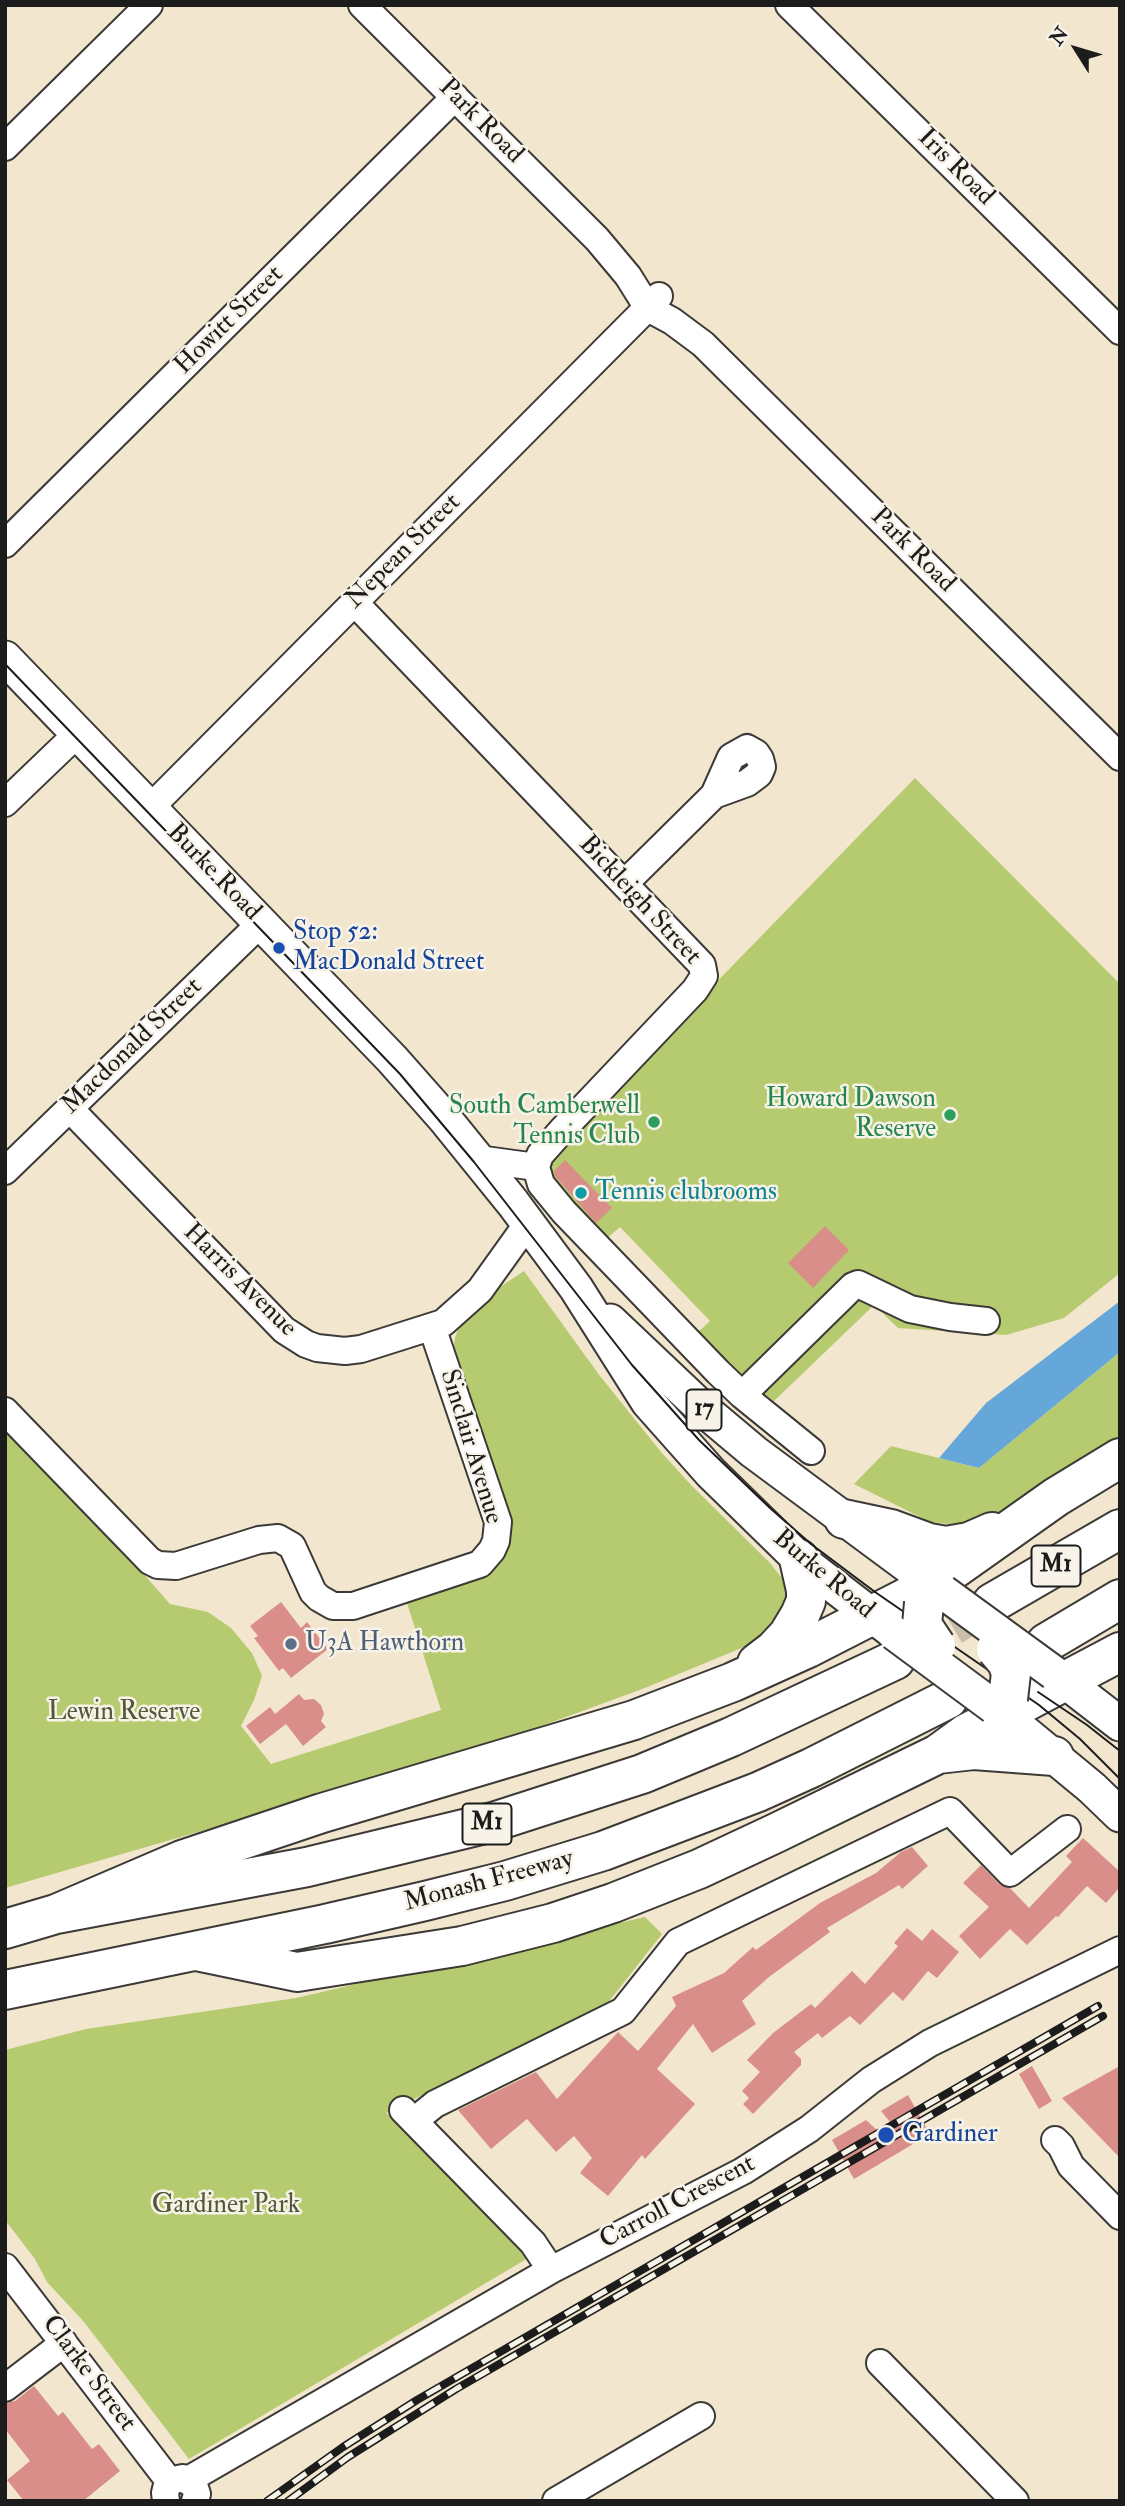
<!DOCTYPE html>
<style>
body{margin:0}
#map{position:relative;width:1125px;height:2506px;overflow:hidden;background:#f3e6ce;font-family:"IM FELL Double Pica",serif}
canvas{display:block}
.frame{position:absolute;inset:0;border:7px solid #1c1c1c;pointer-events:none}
.north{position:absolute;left:1041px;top:14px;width:70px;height:70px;-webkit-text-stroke:5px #f7f3e8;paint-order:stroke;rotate:307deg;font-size:19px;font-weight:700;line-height:28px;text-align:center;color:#1c1c1c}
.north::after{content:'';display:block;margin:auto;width:24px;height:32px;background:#1c1c1c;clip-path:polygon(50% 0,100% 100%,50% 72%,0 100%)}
</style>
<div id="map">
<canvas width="1125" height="2506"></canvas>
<div class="frame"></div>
<div class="north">N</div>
</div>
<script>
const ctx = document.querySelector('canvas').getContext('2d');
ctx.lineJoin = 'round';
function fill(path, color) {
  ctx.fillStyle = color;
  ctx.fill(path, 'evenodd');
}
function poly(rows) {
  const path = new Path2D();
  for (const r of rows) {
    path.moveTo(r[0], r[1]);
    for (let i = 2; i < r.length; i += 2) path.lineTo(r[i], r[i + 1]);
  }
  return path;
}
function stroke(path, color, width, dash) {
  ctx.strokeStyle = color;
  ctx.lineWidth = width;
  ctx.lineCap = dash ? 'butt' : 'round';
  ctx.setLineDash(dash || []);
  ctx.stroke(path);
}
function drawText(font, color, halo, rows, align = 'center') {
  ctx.font = font + ' "IM FELL Double Pica",serif';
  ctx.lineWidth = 5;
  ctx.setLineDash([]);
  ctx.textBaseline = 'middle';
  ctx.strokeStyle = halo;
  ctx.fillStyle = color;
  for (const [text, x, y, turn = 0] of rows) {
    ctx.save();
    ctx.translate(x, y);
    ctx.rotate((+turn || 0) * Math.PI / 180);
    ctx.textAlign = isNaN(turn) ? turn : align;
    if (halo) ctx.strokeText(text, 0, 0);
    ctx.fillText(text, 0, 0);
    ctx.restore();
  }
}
fill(poly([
 [915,778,1120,984,1120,1273,1064,1318,1006,1335,898,1328,874,1305,774,1401,731,1368,697,1333,710,1321,620,1227,605,1240,557,1190,545,1163,666,1034],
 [524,1271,600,1376,661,1452,692,1486,770,1563,782,1578,787,1593,785,1607,763,1639,645,1688,525,1732,408,1771,5,1888,5,1428,134,1563,170,1604,208,1612,231,1628,252,1653,262,1676,254,1700,241,1726,271,1764,441,1710,406,1600,496,1563,453,1353,455,1338,459,1326,494,1291],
 [1120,1352,1120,1443,1006,1510,986,1518,965,1522,949,1524,930,1522,854,1484,891,1446,979,1468],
 [645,1917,662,1934,607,2004,386,2113,540,2251,189,2459,84,2322,47,2282,35,2259,5,2220,5,2050,86,2029,296,1998]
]), '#b6cb6f');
fill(poly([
 [1120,1301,1120,1352,979,1468,939,1458,986,1403]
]), '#65a7d9');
fill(poly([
 [565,1160,612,1208,596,1223,555,1176,554,1171],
 [825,1226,849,1250,813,1288,788,1263],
 [281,1602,301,1628,307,1622,328,1649,291,1678,283,1668,279,1671,254,1638,258,1636,250,1626],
 [299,1694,304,1700,314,1699,321,1705,324,1714,321,1721,326,1727,303,1746,286,1724,260,1744,246,1726,270,1707,275,1714],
 [1083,1838,1120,1872,1120,1887,1106,1903,1087,1886,1058,1917,1056,1916,1027,1945,1010,1929,980,1959,959,1936,989,1907,963,1883,981,1865,999,1884,1010,1888,1029,1908,1072,1862,1066,1856],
 [912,1847,928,1866,902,1889,899,1885,827,1928,830,1932,769,1977,742,2001,756,2024,712,2053,693,2024,657,2069,695,2104,645,2159,642,2155,608,2196,580,2173,592,2158,574,2136,556,2152,527,2119,491,2149,458,2110,536,2072,557,2099,618,2032,638,2051,676,2006,672,1997,724,1973,753,1947,756,1950,820,1903,876,1873,901,1852],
 [907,1928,922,1941,932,1929,959,1952,937,1978,928,1971,903,2001,893,1992,860,2025,850,2016,822,2038,818,2033,794,2052,801,2059,801,2065,753,2114,743,2104,749,2098,742,2091,760,2072,747,2060,773,2033,811,2004,815,2008,852,1971,865,1984,898,1946,894,1943],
 [1032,2066,1052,2101,1039,2109,1019,2074],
 [1120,2066,1120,2158,1062,2098],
 [908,2095,930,2134,854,2179,832,2140,866,2120,879,2132,890,2122,881,2111],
 [34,2386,58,2416,63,2412,92,2449,99,2444,120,2471,83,2501,24,2501,7,2480,30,2461,5,2429,5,2403,15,2401]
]), '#d98e8a');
stroke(poly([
 [903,1655,992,1603]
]), '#c8beaa', 38, [38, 19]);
const minor = poly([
 [362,5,597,239,628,276,648,308,672,321,703,344,1120,757],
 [789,5,1120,331],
 [5,147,149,5],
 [5,544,455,97],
 [354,602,702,965,704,976,695,990,564,1128,540,1155,536,1167],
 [5,803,78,733],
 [150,808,659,296],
 [625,883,714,795,747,783,759,774,762,767,760,759,756,753,747,748,731,757,714,795],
 [70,1109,284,1330,306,1344,317,1348,345,1351,361,1349,443,1323,480,1290,528,1223],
 [478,1159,536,1167],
 [536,1167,541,1184,564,1212,718,1372,742,1395,811,1451],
 [5,1171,261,923],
 [742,1395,853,1286,858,1284,910,1309,950,1317,986,1321],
 [5,1411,150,1561,158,1565,176,1566,259,1540,278,1538,292,1546,313,1592,319,1598,333,1606,353,1606,480,1564,492,1550,496,1541,498,1522,432,1327],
 [403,2110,533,2243,551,2270],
 [414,2121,435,2104,623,2011,678,1942,950,1811,1010,1873,1067,1829],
 [1055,2140,1061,2146,1071,2166,1120,2216],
 [5,2267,170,2482],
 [880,2363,1015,2501],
 [5,2388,64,2343],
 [188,2480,551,2270,743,2171,809,2129,871,2080,930,2043,1120,1950],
 [166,2501,165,2493,167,2485,174,2480,183,2478,194,2485,197,2494,195,2501],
 [556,2501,701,2416]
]);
const major = poly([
 [5,658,392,1059,445,1119,513,1203,576,1288,648,1402,711,1473,799,1559,891,1630],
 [610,1321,704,1410,754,1452,943,1592],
 [1054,1673,1120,1724],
 [994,1707,1092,1788,1120,1815]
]);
const highway = poly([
 [844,1519,891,1529,929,1543,946,1546,969,1542,992,1532],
 [992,1603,1120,1529],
 [1046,1643,1120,1599],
 [757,1663,774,1650,788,1635,800,1615,806,1601,806,1590,799,1559],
 [938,1754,974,1750,1054,1756],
 [56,1914,182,1860,322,1813,634,1720,733,1682,808,1648,933,1584,1056,1497,1120,1458],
 [5,1929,56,1914,307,1867,493,1822,642,1774,731,1737,895,1660],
 [196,1951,297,1972,462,1946,553,1923,613,1903,699,1869,776,1833,938,1754,967,1733,1120,1652],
 [5,1990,325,1924,425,1901,505,1881,603,1851,758,1792,811,1768,948,1699]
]);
stroke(minor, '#3c3a37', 30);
stroke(major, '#3c3a37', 37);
stroke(highway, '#3c3a37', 42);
stroke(minor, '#fff', 26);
stroke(major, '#fff', 33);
stroke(highway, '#fff', 38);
stroke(poly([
 [5,664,400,1074,474,1162,632,1365,699,1440,770,1508,811,1544,875,1592,1039,1705,1080,1739,1120,1779],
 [1038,1692,1087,1725,1120,1751]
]), '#1c1c1c', 2);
const rail = poly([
 [267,2501,343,2447,417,2400,1098,2006],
 [288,2501,348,2457,456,2389,1103,2016]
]);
stroke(rail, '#1c1c1c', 8);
stroke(rail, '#f7f3e8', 5, [16]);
const majorBridge = poly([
 [943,1592,1054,1673],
 [894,1633,994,1707]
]);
const highwayBridge = poly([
 [924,1603,922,1625,936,1646],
 [996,1649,1007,1662,1011,1673,1008,1699]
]);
stroke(majorBridge, '#3c3a37', 37, []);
stroke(highwayBridge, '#3c3a37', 42, []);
stroke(majorBridge, '#fff', 33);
stroke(highwayBridge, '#fff', 38);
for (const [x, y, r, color] of [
 [279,948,7,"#1a4fb4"],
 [950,1115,7,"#2e9e5b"],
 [654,1122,7,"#2e9e5b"],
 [581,1193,7,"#0f9aa8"],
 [291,1644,7,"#5c6f8a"],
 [886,2135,9,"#1a4fb4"]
]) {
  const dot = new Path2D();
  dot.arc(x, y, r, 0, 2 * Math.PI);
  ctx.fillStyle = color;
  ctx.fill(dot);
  stroke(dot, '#f7f3e8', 2.5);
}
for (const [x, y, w] of [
 [704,1410,35],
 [1056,1566,49],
 [487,1824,49]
]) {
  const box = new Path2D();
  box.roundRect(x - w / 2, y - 20.5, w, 41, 5);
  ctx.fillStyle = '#f7f3e8';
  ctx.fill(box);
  stroke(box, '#1c1c1c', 2);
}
drawText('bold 24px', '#1c1c1c', null, [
 ["17",704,1410],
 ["M1",1056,1566],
 ["M1",487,1824]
]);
drawText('26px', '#1c1c1c', '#f7f3e8', [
 ["Park Road",480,122,45],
 ["Iris Road",955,168,45],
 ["Howitt Street",230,321,-45],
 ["Park Road",912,551,45],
 ["Nepean Street",404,552,-45],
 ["Burke Road",213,873,46],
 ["Bickleigh Street",639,901,47],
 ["Macdonald Street",133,1047,-44],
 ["Harris Avenue",239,1281,45],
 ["Sinclair Avenue",470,1447,73],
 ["Burke Road",823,1575,40],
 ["Monash Freeway",489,1882,-15],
 ["Carroll Crescent",678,2203,-28],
 ["Clarke Street",88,2374,53]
]);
drawText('26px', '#164399', '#f7f3e8', [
 ["Stop 52:",293,933],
 ["MacDonald Street",293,963],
 ["Gardiner",902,2135]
], 'left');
drawText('26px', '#27864d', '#f7f3e8', [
 ["Howard Dawson",936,1100],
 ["Reserve",936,1130],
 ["South Camberwell",640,1107],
 ["Tennis Club",640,1137]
], 'right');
drawText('26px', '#0d838f', '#f7f3e8', [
 ["Tennis clubrooms",595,1193]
], 'left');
drawText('26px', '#4e5e75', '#f7f3e8', [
 ["U3A Hawthorn",305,1644]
], 'left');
drawText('26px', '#525939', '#f7f3e8', [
 ["Lewin Reserve",124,1713],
 ["Gardiner Park",226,2206]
]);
</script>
